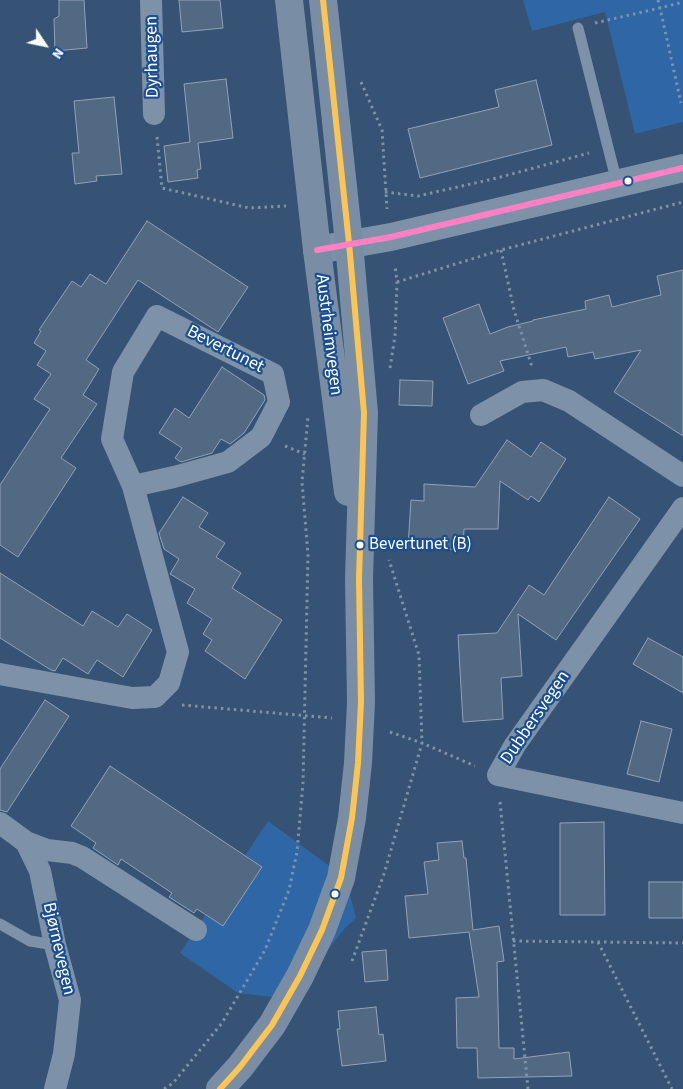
<!DOCTYPE html>
<meta charset="utf-8">
<style>
body{margin:0}
#map{position:relative;width:683px;height:1089px;overflow:hidden;background:#365274;font-family:"Source Sans 3",sans-serif}
canvas{display:block}
.north{position:absolute;left:20px;top:20px;width:50px;height:50px;-webkit-text-stroke:4px #1b4f8f;paint-order:stroke;rotate:124deg;font-size:14px;font-weight:700;line-height:20px;text-align:center;color:#fff}
.north::after{content:'';display:block;margin:auto;width:18px;height:22px;background:#fff;clip-path:polygon(50% 0,100% 100%,50% 72%,0 100%)}
</style>
<div id="map">
<canvas width="683" height="1089"></canvas>
<div class="north">N</div>
</div>
<script>
const ctx = document.querySelector('canvas').getContext('2d');
ctx.lineJoin = 'round';
function fill(path, color) {
  ctx.fillStyle = color;
  ctx.fill(path, 'evenodd');
}
function poly(rows) {
  const path = new Path2D();
  for (const r of rows) {
    path.moveTo(r[0], r[1]);
    for (let i = 2; i < r.length; i += 2) path.lineTo(r[i], r[i + 1]);
  }
  return path;
}
function stroke(path, color, width, dash) {
  ctx.strokeStyle = color;
  ctx.lineWidth = width;
  ctx.lineCap = dash ? 'butt' : 'round';
  ctx.setLineDash(dash || []);
  ctx.stroke(path);
}
function drawText(font, color, halo, rows, align = 'center') {
  ctx.font = font + ' "Source Sans 3",sans-serif';
  ctx.lineWidth = 4.5;
  ctx.setLineDash([]);
  ctx.textBaseline = 'middle';
  ctx.strokeStyle = halo;
  ctx.fillStyle = color;
  for (const [text, x, y, turn = 0] of rows) {
    ctx.save();
    ctx.translate(x, y);
    ctx.rotate((+turn || 0) * Math.PI / 180);
    ctx.textAlign = isNaN(turn) ? turn : align;
    if (halo) ctx.strokeText(text, 0, 0);
    ctx.fillText(text, 0, 0);
    ctx.restore();
  }
}
fill(poly([
 [523,0,683,0,683,122,635,134,605,12,532,31],
 [268,821,346,878,356,918,346,927,289,999,238,993,180,953]
]), '#2f66a5');
const building = poly([
 [59,0,84,0,87,48,55,51,54,19,59,16,59,0],
 [179,0,220,0,223,28,182,32,179,0],
 [226,79,233,138,198,143,201,169,197,170,198,178,168,182,164,146,190,142,184,84,226,79],
 [536,80,552,145,420,178,408,129,499,107,495,90,536,80],
 [114,97,122,174,96,176,97,181,75,184,72,153,79,153,74,101,114,97],
 [147,221,248,287,218,332,138,280,86,360,99,369,83,395,97,404,61,458,76,468,18,557,0,545,0,485,50,409,34,399,51,374,37,365,46,351,34,343,41,331,39,330,72,281,81,287,90,274,106,284,147,221],
 [683,270,683,436,614,392,641,350,595,359,593,352,568,357,566,347,500,361,504,371,468,384,443,318,479,304,490,334,508,327,533,321,533,320,586,309,585,301,609,295,612,307,661,295,657,276,683,270],
 [222,367,264,395,265,400,244,433,230,444,221,439,212,453,181,462,175,458,182,448,159,433,175,408,189,418,222,367],
 [400,380,433,381,432,406,399,405,400,380],
 [507,440,531,457,541,442,566,459,539,502,531,496,528,500,500,481,498,529,464,529,463,550,408,547,411,500,424,501,424,484,475,487,507,440],
 [183,497,208,513,199,527,225,543,216,557,241,573,232,588,282,620,245,679,205,651,212,640,203,634,212,619,187,603,195,589,170,574,179,559,164,549,159,533,183,497],
 [609,497,640,519,556,640,518,614,522,676,501,678,503,719,463,722,458,635,497,633,529,585,544,595,609,497],
 [0,573,83,626,92,611,118,627,127,614,152,630,123,677,97,660,88,674,63,658,55,671,51,670,0,638,0,573],
 [648,638,683,657,683,693,633,664,648,638],
 [45,700,69,716,7,812,0,810,0,769,45,700],
 [641,721,672,729,659,782,627,774,641,721],
 [110,766,262,867,223,926,197,909,194,913,169,897,172,893,121,859,118,865,93,848,96,843,71,826,110,766],
 [604,822,605,915,560,915,560,823,604,822],
 [462,841,464,858,466,858,473,930,499,926,504,961,497,962,499,1048,514,1048,514,1059,569,1052,572,1076,478,1078,477,1048,457,1048,456,998,479,997,469,932,409,938,405,896,428,894,424,862,439,860,437,843,462,841],
 [649,882,683,882,683,918,649,918,649,882],
 [386,950,388,980,365,982,362,952,386,950],
 [376,1007,379,1035,383,1034,386,1061,342,1066,337,1029,340,1029,338,1011,376,1007]
]);
fill(building, '#526984');
stroke(building, '#92a2b6', 1);
stroke(poly([
 [658,0,660,8,683,2],
 [595,23,660,8,681,103],
 [361,82,382,130,387,209],
 [157,137,162,188,249,208,286,206],
 [385,192,418,196,497,178,589,153],
 [501,250,514,310,532,367],
 [397,282,501,250,683,202],
 [390,368,395,336,397,282,395,265],
 [285,446,305,454],
 [182,705,332,718],
 [390,732,422,743,475,766],
 [500,802,528,1089],
 [513,941,683,943],
 [598,942,672,1089],
 [352,961,384,874,422,743,419,655,389,560],
 [164,1089,173,1083,222,1023,265,950,289,890,297,852,303,783,308,555,302,482,308,417]
]), '#7d92a8', 3, [2.5, 4]);
stroke(poly([
 [578,28,617,183],
 [0,924,30,941,55,945]
]), '#7d92a8', 11);
stroke(poly([
 [151,0,154,114],
 [157,316,273,374,279,402,261,437,228,462,174,477,133,486,112,439,123,372,157,316],
 [481,415,522,392,543,390,569,401,683,476],
 [683,508,515,745,498,775,683,813],
 [0,674,132,698,155,697,169,683,178,652,133,486],
 [0,823,26,842,40,871,55,945,70,1000,64,1054,55,1089],
 [26,842,47,850,72,853,82,857,196,930]
]), '#7d92a8', 22);
stroke(poly([
 [317,250,391,237,683,168]
]), '#7d92a8', 28);
stroke(poly([
 [289,0,317,250,348,492],
 [220,1089,240,1067,272,1025,300,976,322,930,341,878,352,818,358,763,361,702,359,579,364,413,349,243,323,0]
]), '#798da4', 28);
stroke(poly([
 [220,1089,240,1067,272,1025,300,976,322,930,341,878,352,818,358,763,361,702,359,579,364,413,349,243,323,0]
]), '#fcc553', 6);
stroke(poly([
 [317,250,391,237,683,168]
]), '#ff80c5', 6);
for (const [x, y, r, color] of [
 [628,181,4.5,"#fff"],
 [360,545,4.5,"#fff"],
 [335,894,4.5,"#fff"]
]) {
  const dot = new Path2D();
  dot.arc(x, y, r, 0, 2 * Math.PI);
  ctx.fillStyle = color;
  ctx.fill(dot);
  stroke(dot, '#1b4f8f', 2);
}
drawText('17px', '#fff', '#1b4f8f', [
 ["Bevertunet (B)",369,545]
], 'left');
drawText('18px', '#fff', '#1b4f8f', [
 ["Dyrhaugen",153,57,-91],
 ["Austrheimvegen",328,335,83],
 ["Bevertunet",225,350,27],
 ["Dubbersvegen",536,718,-56],
 ["Bjørnevegen",58,949,77]
]);
</script>
